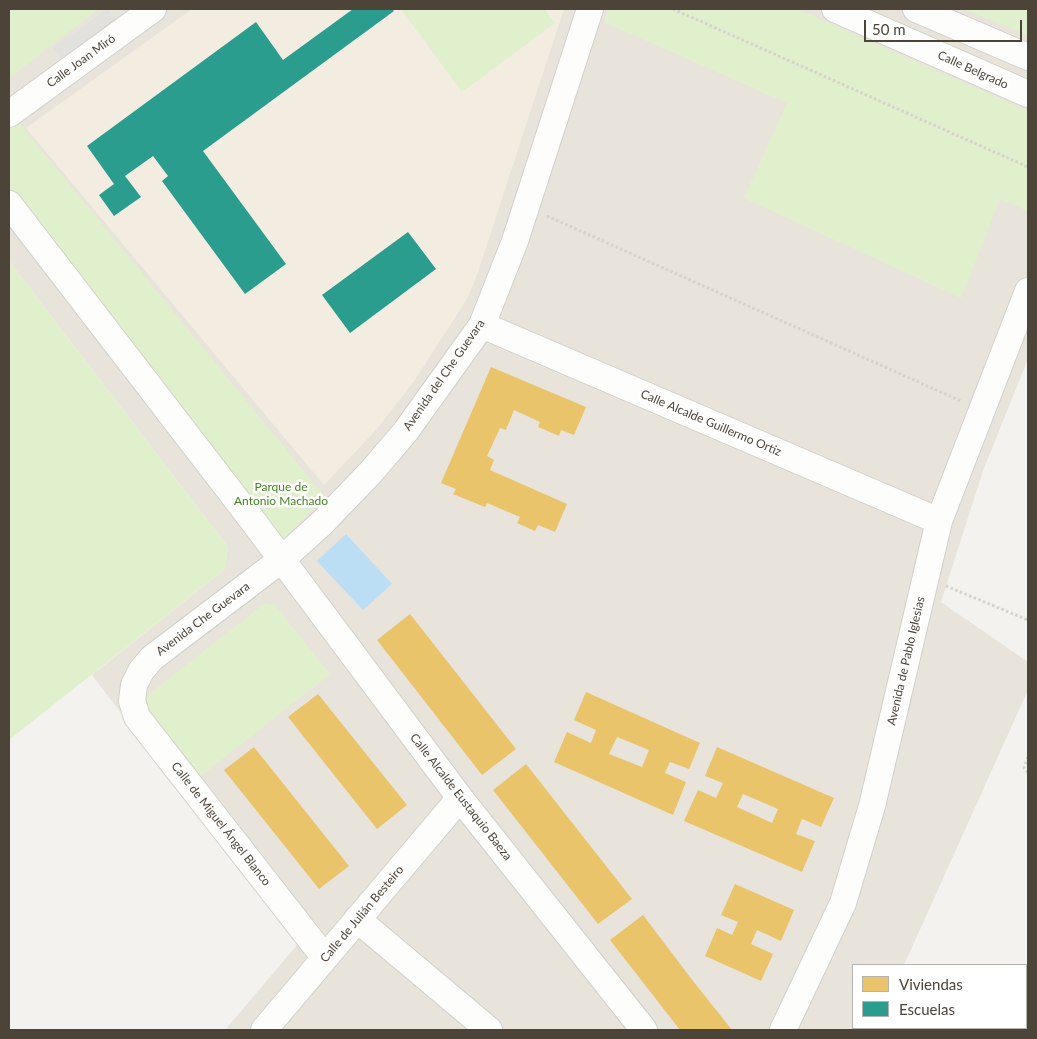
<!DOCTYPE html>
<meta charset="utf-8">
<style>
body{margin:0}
#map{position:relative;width:1037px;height:1039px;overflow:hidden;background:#f4f2ee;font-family:Lato,sans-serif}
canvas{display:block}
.frame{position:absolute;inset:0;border:10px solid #4c4438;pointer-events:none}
.legend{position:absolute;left:852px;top:964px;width:175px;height:65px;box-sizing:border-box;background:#fff;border:1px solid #b7b4af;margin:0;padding:6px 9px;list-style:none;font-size:15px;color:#4c4438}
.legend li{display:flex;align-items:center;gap:10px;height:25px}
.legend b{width:25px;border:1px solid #b7b4af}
.scale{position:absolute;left:864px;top:20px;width:158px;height:22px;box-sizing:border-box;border:2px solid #4c4438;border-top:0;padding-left:6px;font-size:15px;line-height:18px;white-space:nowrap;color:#4c4438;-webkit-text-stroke:4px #fff;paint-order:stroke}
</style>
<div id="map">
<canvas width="1037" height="1039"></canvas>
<div class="frame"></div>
<ul class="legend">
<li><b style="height:14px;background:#e9c46a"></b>Viviendas</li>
<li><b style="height:14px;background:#2a9d8f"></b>Escuelas</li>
</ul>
<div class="scale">50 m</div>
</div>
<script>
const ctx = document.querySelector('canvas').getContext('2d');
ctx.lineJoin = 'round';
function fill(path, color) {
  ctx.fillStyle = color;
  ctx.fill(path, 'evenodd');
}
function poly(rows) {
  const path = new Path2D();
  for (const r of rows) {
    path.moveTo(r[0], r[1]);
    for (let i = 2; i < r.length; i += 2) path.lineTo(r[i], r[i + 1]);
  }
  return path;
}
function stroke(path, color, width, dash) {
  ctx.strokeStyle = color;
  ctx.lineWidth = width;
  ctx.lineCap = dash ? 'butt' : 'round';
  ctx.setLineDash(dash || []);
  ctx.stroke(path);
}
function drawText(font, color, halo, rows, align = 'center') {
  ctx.font = font + ' Lato,sans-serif';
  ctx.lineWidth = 5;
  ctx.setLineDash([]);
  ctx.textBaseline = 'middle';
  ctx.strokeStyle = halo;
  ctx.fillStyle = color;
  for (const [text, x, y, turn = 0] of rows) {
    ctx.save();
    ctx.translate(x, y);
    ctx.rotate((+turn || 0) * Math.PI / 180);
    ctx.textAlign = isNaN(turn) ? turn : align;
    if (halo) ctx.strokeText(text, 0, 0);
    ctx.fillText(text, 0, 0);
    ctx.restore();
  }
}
fill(poly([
 [9,9,1028,9,1028,359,983,471,941,602,1028,662,1028,690,904,965,853,965,853,1028,876,1028,875,1030,225,1030,297,945,92,675,225,569,228,547,9,261]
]), '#e8e4db');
fill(poly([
 [192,9,564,9,477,275,467,299,415,380,376,430,324,485,26,128]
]), '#f2ede0');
fill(poly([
 [9,9,99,9,9,78],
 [401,9,544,9,555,23,462,92],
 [609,9,797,9,1028,111,1028,211,1000,199,961,298,744,198,787,103,604,22],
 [963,9,1028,9,1028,35],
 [16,119,325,497,279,544,9,198,9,124],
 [9,261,228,547,225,569,9,740],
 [265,603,275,605,330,674,201,776,147,708,146,702,149,694]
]), '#e1f0cc');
fill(poly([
 [107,9,116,19,61,59,53,48]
]), '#e3e1dd');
fill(poly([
 [346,534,392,584,363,610,317,561]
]), '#bbdef4');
fill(poly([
 [491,367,586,407,574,435,561,430,559,436,538,427,540,422,514,410,506,430,500,428,487,456,494,460,490,470,567,504,555,532,538,525,535,531,517,523,520,517,487,503,485,507,453,494,456,489,441,483],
 [410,614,516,749,482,775,377,640],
 [586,692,700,743,689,769,670,762,665,773,686,782,673,815,554,762,567,732,591,743,596,730,574,720],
 [617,737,649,750,642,767,609,754],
 [318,694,407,805,377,829,288,717],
 [254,747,349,866,319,889,224,770],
 [717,747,834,798,821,827,802,819,796,834,815,841,802,872,684,821,698,790,716,798,723,783,705,776],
 [743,794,778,809,772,823,737,807],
 [526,764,632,899,598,924,493,790],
 [735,884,794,910,781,941,757,930,751,944,773,954,761,981,705,956,717,928,732,935,738,922,721,915],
 [643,915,693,981,732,1030,680,1030,610,940]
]), '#e9c46a');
fill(poly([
 [353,9,392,9,394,11,203,151,286,264,245,294,162,181,168,176,153,156,125,176,141,197,114,216,99,195,114,184,87,146,256,22,283,60],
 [408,232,436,269,350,333,322,295]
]), '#2a9d8f');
const minor = poly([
 [835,9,1028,94],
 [916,9,1028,57],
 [9,114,153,9],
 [9,204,253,521,460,798,644,1030],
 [482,325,939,521],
 [357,919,489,1030],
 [325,958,137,717,132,701,134,685,141,671,152,658,281,560,322,523,371,472,406,431,482,325,515,241,590,9],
 [264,1030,460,798],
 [783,1030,843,903,872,806,939,521,1028,291]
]);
stroke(minor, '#d2d0cb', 28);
stroke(poly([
 [673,9,1028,167],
 [547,216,961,401],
 [946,586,1028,620],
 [1028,757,1024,768,1028,773]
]), '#d4d2cc', 3, [2.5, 2.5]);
stroke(minor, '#fdfdfc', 26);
drawText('12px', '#4c4438', '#fff', [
 ["Calle Joan Miró",81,61,-36],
 ["Calle Belgrado",973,70,24],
 ["Avenida del Che Guevara",444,375,-55],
 ["Calle Alcalde Guillermo Ortiz",711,423,23],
 ["Avenida Che Guevara",203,619,-37],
 ["Avenida de Pablo Iglesias",906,661,-77],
 ["Calle Alcalde Eustaquio Baeza",461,797,52],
 ["Calle de Miguel Ángel Blanco",221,824,52],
 ["Calle de Julián Besteiro",362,914,-50]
]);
drawText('12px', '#488524', '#fff', [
 ["Parque de",281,487],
 ["Antonio Machado",281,501]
]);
</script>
